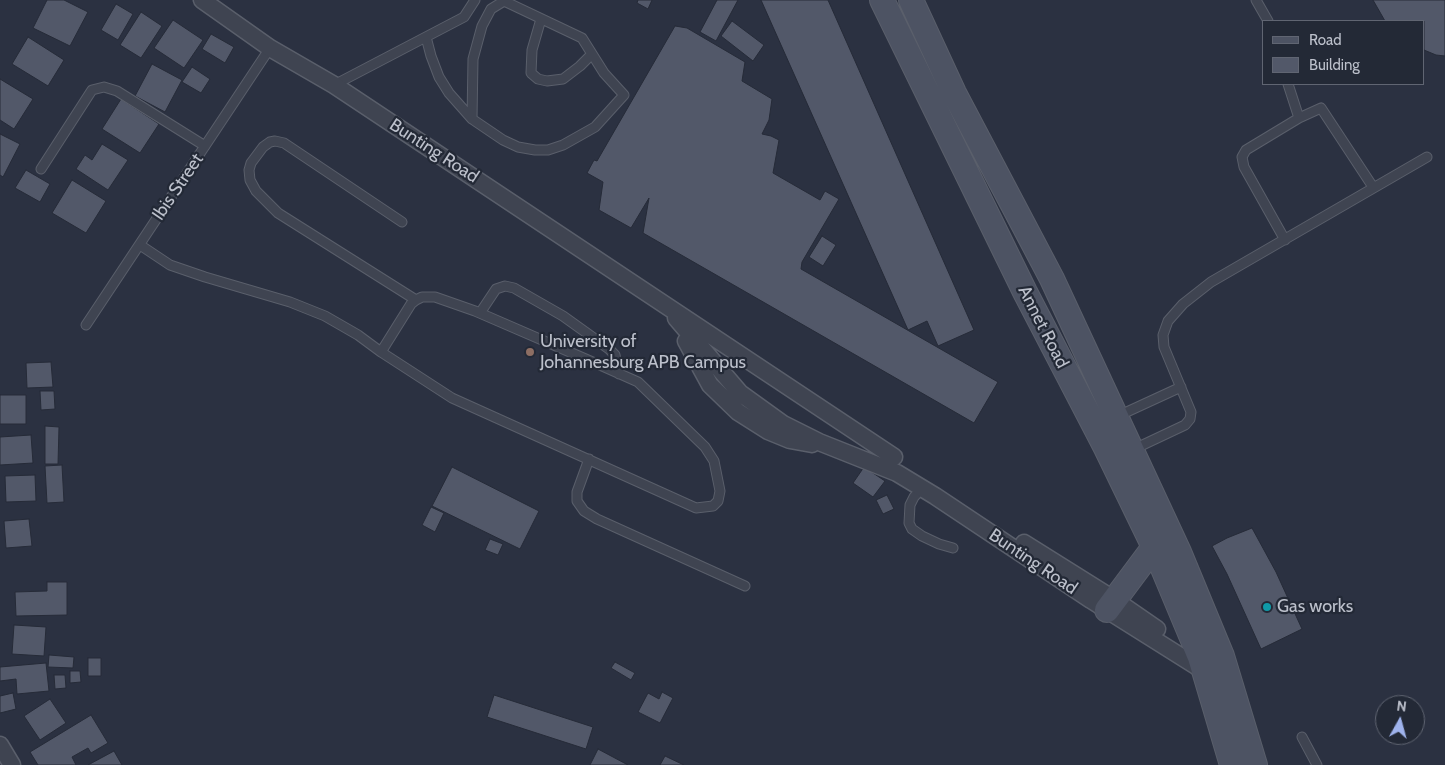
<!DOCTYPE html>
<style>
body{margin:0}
#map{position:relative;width:1445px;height:765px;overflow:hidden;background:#2b3141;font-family:Cabin,sans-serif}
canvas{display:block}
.legend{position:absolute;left:1262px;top:20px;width:162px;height:65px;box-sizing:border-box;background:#232936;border:1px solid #606572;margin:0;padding:6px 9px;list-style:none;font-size:15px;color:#bcc0cb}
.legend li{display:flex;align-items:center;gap:10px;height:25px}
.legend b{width:25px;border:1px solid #606572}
.north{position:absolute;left:1375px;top:695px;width:50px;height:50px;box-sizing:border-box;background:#232936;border:1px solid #606572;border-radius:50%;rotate:7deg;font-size:14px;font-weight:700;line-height:20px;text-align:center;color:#bcc0cb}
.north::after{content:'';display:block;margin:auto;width:18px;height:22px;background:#9fb3ed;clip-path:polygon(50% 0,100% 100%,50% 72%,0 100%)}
</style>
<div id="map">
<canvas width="1445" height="765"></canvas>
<ul class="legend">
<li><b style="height:6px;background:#4d5363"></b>Road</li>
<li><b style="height:14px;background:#525869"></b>Building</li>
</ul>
<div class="north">N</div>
</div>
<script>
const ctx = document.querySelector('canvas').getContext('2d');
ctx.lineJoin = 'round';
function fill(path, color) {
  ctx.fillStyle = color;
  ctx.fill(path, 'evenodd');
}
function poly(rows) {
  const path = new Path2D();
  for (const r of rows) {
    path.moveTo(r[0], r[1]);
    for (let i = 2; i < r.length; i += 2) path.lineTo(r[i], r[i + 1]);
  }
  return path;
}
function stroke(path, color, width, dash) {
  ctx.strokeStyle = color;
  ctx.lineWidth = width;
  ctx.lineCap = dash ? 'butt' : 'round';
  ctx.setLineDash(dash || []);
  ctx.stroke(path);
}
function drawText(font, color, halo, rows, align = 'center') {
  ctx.font = font + ' Cabin,sans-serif';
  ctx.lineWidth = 4.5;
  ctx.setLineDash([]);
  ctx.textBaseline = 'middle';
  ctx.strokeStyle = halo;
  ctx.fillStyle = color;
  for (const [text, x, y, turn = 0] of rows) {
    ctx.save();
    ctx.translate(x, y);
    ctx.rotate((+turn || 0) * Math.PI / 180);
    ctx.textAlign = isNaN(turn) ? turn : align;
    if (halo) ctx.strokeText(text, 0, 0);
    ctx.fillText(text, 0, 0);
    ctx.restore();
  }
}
const building = poly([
 [47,0,64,0,88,12,70,46,33,28,47,0],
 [638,0,652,0,648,9,637,3,638,0],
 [717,0,738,0,716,41,700,32,717,0],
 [761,0,828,0,974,330,938,346,927,321,908,330,761,0],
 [1373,0,1445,0,1445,56,1436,55,1424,50,1424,21,1385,21,1373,0],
 [116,4,133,14,118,40,101,30,116,4],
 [141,12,162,26,141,58,120,45,141,12],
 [173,20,203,40,184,68,154,48,173,20],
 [732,21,764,45,753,61,721,36,732,21],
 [675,26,687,28,745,62,742,81,772,99,769,120,762,134,771,136,779,140,773,173,820,200,825,191,839,199,802,262,801,269,998,382,974,423,643,233,649,198,631,228,599,210,603,182,587,173,594,160,597,161,675,26],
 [211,34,234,47,225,63,202,49,211,34],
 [28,37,64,60,48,86,12,64,28,37],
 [152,64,182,80,165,112,135,96,152,64],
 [192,67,210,79,201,93,182,82,192,67],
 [0,79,33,99,14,129,0,120,0,79],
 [121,99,159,124,140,153,102,129,121,99],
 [0,134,20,144,3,177,0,175,0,134],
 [102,144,128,160,108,190,76,169,85,155,92,160,102,144],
 [26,170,50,184,40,202,15,188,26,170],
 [72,180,106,201,86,233,52,213,72,180],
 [822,236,836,245,823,266,809,257,822,236],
 [51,362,53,387,27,388,26,363,51,362],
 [40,391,54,391,55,409,41,410,40,391],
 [0,395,26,395,26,424,0,424,0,395],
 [45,426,59,427,58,464,45,464,45,426],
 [31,435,33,463,0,465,0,437,31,435],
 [62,465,64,502,47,503,45,466,62,465],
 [452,467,539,511,520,549,432,506,452,467],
 [864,467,885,481,873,497,853,483,864,467],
 [35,475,36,501,6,502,5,476,35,475],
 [887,495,894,509,883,514,876,500,887,495],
 [431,507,444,513,435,532,422,525,431,507],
 [29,519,32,546,6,548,4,521,29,519],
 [1252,528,1276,572,1302,629,1261,649,1227,574,1212,546,1227,538,1252,528],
 [490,539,503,544,498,555,485,550,490,539],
 [47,582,67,582,67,615,16,616,15,592,47,591,47,582],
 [14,625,46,627,44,656,12,654,14,625],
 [49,655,74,657,73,668,48,667,49,655],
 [88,658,101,658,101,676,88,676,88,658],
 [615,662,635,673,631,680,611,668,615,662],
 [46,663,49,691,17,694,16,679,0,681,0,667,46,663],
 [70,671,80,671,81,682,70,683,70,671],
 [54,675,65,675,66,688,55,689,54,675],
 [662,692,673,698,660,723,638,712,648,693,659,699,662,692],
 [13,693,16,709,0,713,0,696,13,693],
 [494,695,593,727,586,749,487,717,494,695],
 [50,699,66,723,40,740,24,716,50,699],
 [91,715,108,743,91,753,88,748,72,757,76,765,38,765,30,752,91,715],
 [598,749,628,765,590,765,598,749],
 [114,751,122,765,88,765,114,751],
 [665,756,684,765,660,765,665,756]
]);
fill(building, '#525869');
stroke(building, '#262b38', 1);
const service = poly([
 [1256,0,1268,21],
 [541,19,532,50,531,73,538,79,547,81,563,79,580,66,592,54],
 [426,37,431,56,439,77,449,93,472,119,503,140,518,147,535,150,548,150,563,145,595,127,624,95,604,73,582,38,504,1,491,9,482,26,473,59,472,119],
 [1288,84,1299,118],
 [334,85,464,17,475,0],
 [41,169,92,90,104,87,117,91,205,146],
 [402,222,284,143,275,141,270,142,263,147,251,163,249,170,250,180,256,191,278,213,416,300],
 [1285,240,1244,167,1242,157,1246,150,1299,118,1321,108,1373,187],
 [140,245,170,265,205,277,290,302,325,316,358,335,381,352,398,363,452,398,696,508,713,506,718,501,720,491,714,461,705,447,638,382,602,366,475,311,435,297,422,297,416,300,411,304,381,352],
 [480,313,496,289,505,286,514,288,563,316,609,349,615,355,619,374],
 [86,325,270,48],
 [1118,416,1181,387],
 [1132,450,1185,425,1190,419,1191,412,1164,347,1163,335,1168,321,1183,304,1211,282,1427,157],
 [589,459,577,492,577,501,584,511,597,519,745,586],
 [922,488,914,497,910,505,909,523,912,529,922,536,939,544,953,548],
 [1302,737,1317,765]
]);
const minor = poly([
 [202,0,270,48,334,85,894,457],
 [676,318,740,393,783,424,819,442,897,473,935,496,1091,600,1204,671,1208,671],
 [686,341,710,385,738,412,768,431,790,440,812,444],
 [1024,543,1115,600,1157,629],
 [0,745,12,765]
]);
const secondary = poly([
 [882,0,1025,292,1106,448,1154,547,1200,657,1232,765],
 [911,0,954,93,1052,279,1179,552,1222,656,1255,765],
 [1107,610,1154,547]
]);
stroke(service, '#5a5f6b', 11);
stroke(minor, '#5a5f6b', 19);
stroke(secondary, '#5a5f6b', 26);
stroke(service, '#3f4451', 9);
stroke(minor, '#3f4451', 16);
stroke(secondary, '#4d5363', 24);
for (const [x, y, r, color] of [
 [530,352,5,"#8d6e63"],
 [1267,607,5,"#0f9aa8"]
]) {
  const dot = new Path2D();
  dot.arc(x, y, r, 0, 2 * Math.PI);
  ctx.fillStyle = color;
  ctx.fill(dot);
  stroke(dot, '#232936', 2);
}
drawText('18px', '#bcc0cb', '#232936', [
 ["Bunting Road",434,151,33],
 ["Ibis Street",178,187,-56],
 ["Annet Road",1043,327,63],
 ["Bunting Road",1033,562,34]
]);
drawText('18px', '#bcc0cb', '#232936', [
 ["University of",540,342],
 ["Johannesburg APB Campus",540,363],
 ["Gas works",1277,607]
], 'left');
</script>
